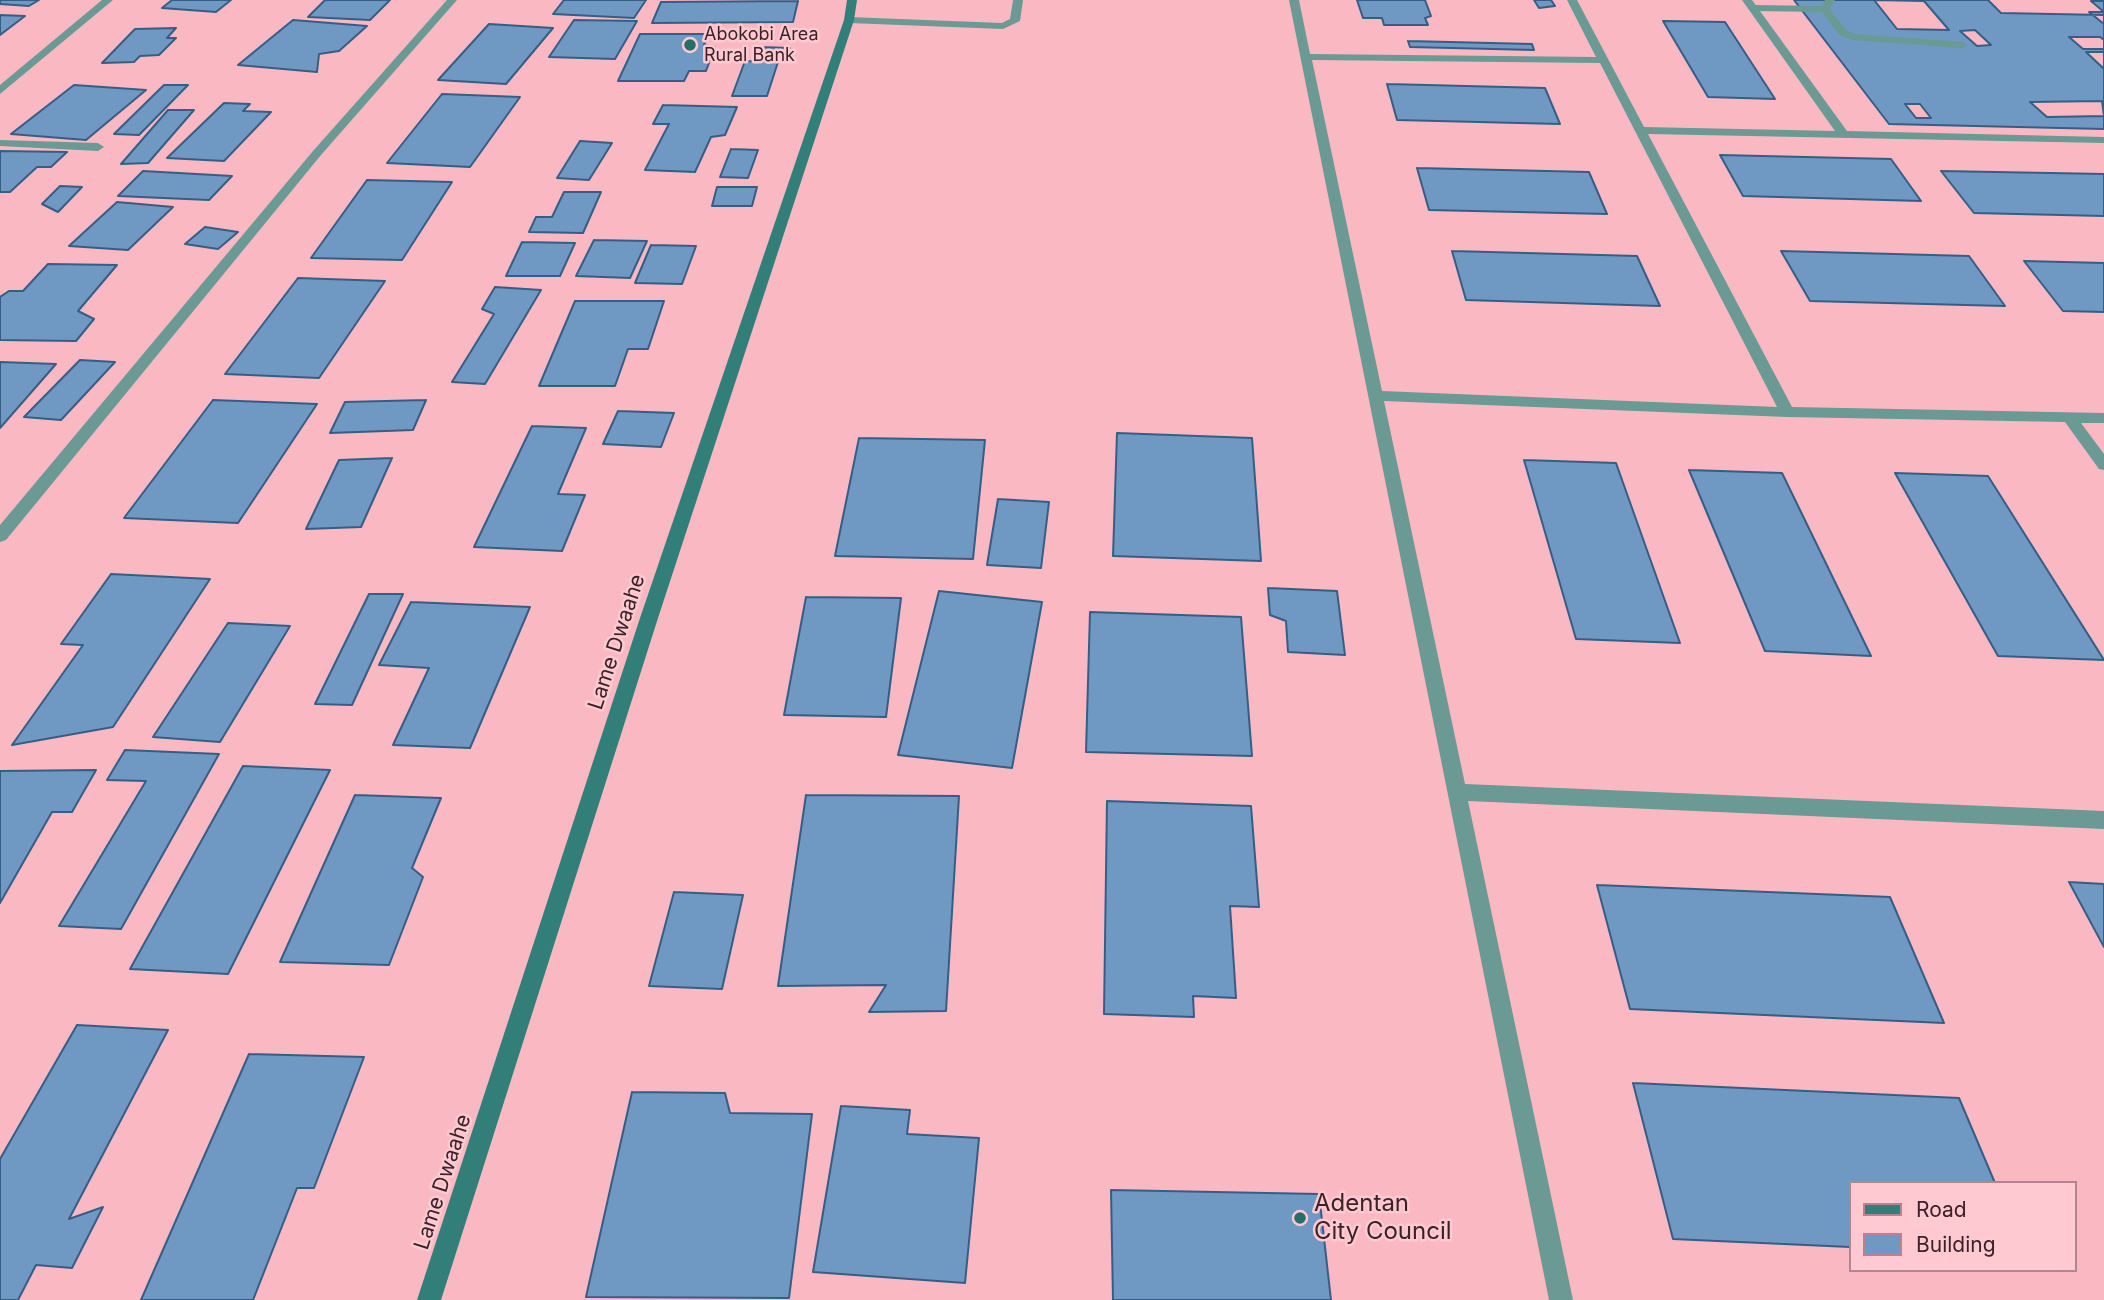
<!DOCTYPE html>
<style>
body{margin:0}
#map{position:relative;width:2104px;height:1300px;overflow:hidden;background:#fab8c2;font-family:Inter,sans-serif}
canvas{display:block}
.legend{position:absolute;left:1849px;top:1181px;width:228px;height:91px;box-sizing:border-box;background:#ffc9d1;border:2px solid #b1868d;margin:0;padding:9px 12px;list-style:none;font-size:21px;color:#3b2227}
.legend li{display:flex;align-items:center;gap:14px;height:35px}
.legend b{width:35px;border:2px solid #b1868d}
</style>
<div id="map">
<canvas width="2104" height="1300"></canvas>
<ul class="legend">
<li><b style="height:9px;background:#327f79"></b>Road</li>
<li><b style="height:19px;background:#6f99c3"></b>Building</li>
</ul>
</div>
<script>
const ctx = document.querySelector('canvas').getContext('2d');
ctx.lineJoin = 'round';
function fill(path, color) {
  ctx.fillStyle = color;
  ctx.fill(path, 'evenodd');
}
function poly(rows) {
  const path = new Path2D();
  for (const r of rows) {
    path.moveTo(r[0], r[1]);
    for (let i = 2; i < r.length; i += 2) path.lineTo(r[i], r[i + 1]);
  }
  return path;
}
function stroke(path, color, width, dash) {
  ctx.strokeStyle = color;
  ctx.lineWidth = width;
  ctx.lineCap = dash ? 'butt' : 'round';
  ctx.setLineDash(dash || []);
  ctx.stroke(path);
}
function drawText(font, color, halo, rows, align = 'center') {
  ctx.font = font + ' Inter,sans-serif';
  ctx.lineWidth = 5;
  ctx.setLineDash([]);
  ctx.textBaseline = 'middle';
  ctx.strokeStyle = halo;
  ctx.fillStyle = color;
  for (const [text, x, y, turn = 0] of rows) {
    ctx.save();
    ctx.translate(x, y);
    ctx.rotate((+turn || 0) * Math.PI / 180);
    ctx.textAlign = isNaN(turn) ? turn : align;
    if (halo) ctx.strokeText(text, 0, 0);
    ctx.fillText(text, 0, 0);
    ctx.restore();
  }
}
const building = poly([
 [0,0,39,0,29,6,0,4,0,0],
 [172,0,231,0,216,12,162,8,172,0],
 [325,0,390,0,370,20,308,17,325,0],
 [564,0,646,0,634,18,553,14,564,0],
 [1357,0,1425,0,1431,16,1425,18,1428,25,1384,25,1382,18,1363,18,1357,0],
 [1534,0,1551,0,1555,6,1539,8,1534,0],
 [1794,0,1988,0,2001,13,2104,15,2104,129,1889,124,1794,0],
 [1874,0,1924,1,1949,30,1897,29,1874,0],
 [798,1,793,22,652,23,661,2,798,1],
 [2091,1,2104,1,2104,24,2089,12,2104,12,2091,1],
 [0,15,25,16,0,35,0,15],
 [293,20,367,26,339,51,319,54,317,72,238,65,293,20],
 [574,20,637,21,615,59,549,57,574,20],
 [1663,21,1725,22,1775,99,1708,97,1663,21],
 [489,24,553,28,506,84,438,80,489,24],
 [176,28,167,38,176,38,159,55,140,56,134,62,102,63,135,29,176,28],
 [1975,30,1991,45,1977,46,1960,31,1975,30],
 [640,34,709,34,704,45,715,47,706,71,689,71,684,81,618,81,640,34],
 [2069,37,2100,37,2104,40,2104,49,2083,49,2069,37],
 [1408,41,1532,44,1534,50,1410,47,1408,41],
 [760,47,790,48,786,56,756,55,760,47],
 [2086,52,2104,52,2104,69,2086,52],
 [745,61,778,62,767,96,732,96,745,61],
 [1387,84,1545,88,1560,124,1397,120,1387,84],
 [74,85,146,90,86,140,11,134,74,85],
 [164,85,188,85,139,135,114,134,164,85],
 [442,94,520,97,470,167,387,163,442,94],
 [2102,101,2104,116,2047,117,2030,102,2102,101],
 [224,103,250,104,243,111,271,112,224,161,167,158,224,103],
 [1905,104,1920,104,1931,118,1916,118,1905,104],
 [663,105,737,107,725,135,711,137,695,172,645,170,669,124,653,124,663,105],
 [168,110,194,110,148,163,121,164,168,110],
 [580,141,612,143,589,180,557,178,580,141],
 [731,149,758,150,748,178,720,177,731,149],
 [0,151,67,152,51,167,37,167,10,192,0,192,0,151],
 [1720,155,1891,159,1921,201,1743,196,1720,155],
 [1417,168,1589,172,1607,214,1429,210,1417,168],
 [143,171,232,176,209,200,118,196,143,171],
 [1941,171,2104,174,2104,216,1974,213,1941,171],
 [367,180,452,182,402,260,311,258,367,180],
 [60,186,82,187,58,212,42,204,60,186],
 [717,187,757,187,752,206,712,206,717,187],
 [564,192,601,192,583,233,529,232,536,217,552,217,564,192],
 [117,202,173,207,128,250,69,246,117,202],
 [205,227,238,232,218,249,185,244,205,227],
 [594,240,647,241,630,278,576,276,594,240],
 [522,242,575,243,560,276,506,276,522,242],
 [651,245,696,246,682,284,635,283,651,245],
 [1452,251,1637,256,1660,306,1466,300,1452,251],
 [1781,251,1969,256,2005,306,1810,301,1781,251],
 [2024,261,2104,263,2104,312,2063,311,2024,261],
 [48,264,117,265,78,311,94,319,76,341,0,340,0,297,9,291,23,291,48,264],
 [298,278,385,281,319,378,225,374,298,278],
 [495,287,541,290,485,384,452,382,494,314,482,309,495,287],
 [575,301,664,301,648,349,628,349,615,386,539,386,575,301],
 [80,360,115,362,61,420,24,417,80,360],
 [0,362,56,364,0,428,0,362],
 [213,400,317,404,238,523,124,518,213,400],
 [426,400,413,430,330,433,345,402,426,400],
 [618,411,674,413,661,447,603,444,618,411],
 [532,426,586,428,558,494,585,495,562,551,474,547,532,426],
 [1117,433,1252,438,1261,561,1113,556,1117,433],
 [859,438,985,440,973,559,835,556,859,438],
 [392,458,361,527,306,529,339,460,392,458],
 [1524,460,1616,463,1680,643,1576,639,1524,460],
 [1689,470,1782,473,1871,656,1765,651,1689,470],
 [1895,473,1988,476,2104,660,1998,656,1895,473],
 [998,499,1049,502,1041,568,987,565,998,499],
 [111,574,210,579,113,727,12,745,83,645,61,644,111,574],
 [1268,588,1337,591,1345,655,1288,652,1286,621,1270,615,1268,588],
 [939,591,1042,602,1012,768,898,755,939,591],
 [369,594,403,594,352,705,315,704,369,594],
 [806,597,901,598,886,717,784,715,806,597],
 [411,602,530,607,470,748,393,745,429,668,379,665,411,602],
 [1090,612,1241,617,1252,756,1086,752,1090,612],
 [228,623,290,626,220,742,153,737,228,623],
 [125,750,219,754,121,929,59,926,146,781,107,780,125,750],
 [243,766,330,770,228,974,130,969,243,766],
 [96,770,72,812,52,812,0,903,0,771,96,770],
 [355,795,441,798,412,868,423,877,389,965,280,962,355,795],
 [806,795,959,796,946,1011,869,1012,886,985,778,986,806,795],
 [1107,801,1251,806,1259,907,1230,906,1236,998,1193,996,1194,1017,1104,1014,1107,801],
 [2069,882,2104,884,2104,947,2069,882],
 [1597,885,1890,897,1944,1023,1630,1009,1597,885],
 [674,892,743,895,722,989,649,986,674,892],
 [77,1025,168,1030,69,1219,103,1207,72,1268,36,1265,18,1300,0,1300,0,1159,77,1025],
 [249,1054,364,1057,314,1188,297,1188,253,1300,141,1300,249,1054],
 [1633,1083,1959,1098,1995,1183,1850,1183,1850,1247,1673,1239,1633,1083],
 [632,1092,725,1093,730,1113,812,1114,789,1298,586,1297,632,1092],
 [841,1106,910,1110,907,1134,979,1138,965,1283,813,1272,841,1106],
 [1111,1190,1319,1194,1331,1300,1113,1300,1111,1190]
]);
fill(building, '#6f99c3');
stroke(building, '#365e85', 2);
fill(poly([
 [1013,0,1023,0,1020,21,1003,29,849,23,844,20,849,17,1002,23,1010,19,1013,0],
 [1825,0,1835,0,1830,9,1847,31,1854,34,1962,42,1967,45,1962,48,1852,40,1839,35,1822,12,1753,11,1748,8,1753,5,1822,6,1825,0],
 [0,140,98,143,104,147,98,151,0,146,0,140]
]), '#6b9994');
fill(poly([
 [102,0,113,0,0,94,0,85,102,0],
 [447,0,457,0,321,155,6,540,0,542,0,525,313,151,447,0],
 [1289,0,1299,0,1310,54,1596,57,1567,0,1577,0,1644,127,1835,131,1742,0,1752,0,1847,131,2104,137,2104,143,1648,134,1792,407,2104,413,2104,423,2081,423,2104,454,2104,470,2099,469,2065,422,1787,417,1384,401,1465,784,2104,811,2104,829,1468,801,1573,1300,1549,1300,1289,0],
 [1312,60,1600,63,1777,407,1382,391,1312,60]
]), '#6b9994');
fill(poly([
 [847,0,857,0,854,20,658,618,441,1300,417,1300,640,618,844,20,847,0]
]), '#327f79');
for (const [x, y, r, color] of [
 [690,45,7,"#256f6a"],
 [1300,1218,7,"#256f6a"]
]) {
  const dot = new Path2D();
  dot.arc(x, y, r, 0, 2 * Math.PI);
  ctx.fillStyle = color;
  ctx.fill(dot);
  stroke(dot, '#ffc9d1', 2.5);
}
drawText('18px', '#3b2227', '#ffc9d1', [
 ["Abokobi Area",704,35],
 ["Rural Bank",704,56]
], 'left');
drawText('21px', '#3b2227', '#ffc9d1', [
 ["Lame Dwaahe",617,642,-72],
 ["Lame Dwaahe",443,1182,-72]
]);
drawText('24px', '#3b2227', '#ffc9d1', [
 ["Adentan",1314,1204],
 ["City Council",1314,1232]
], 'left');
</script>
